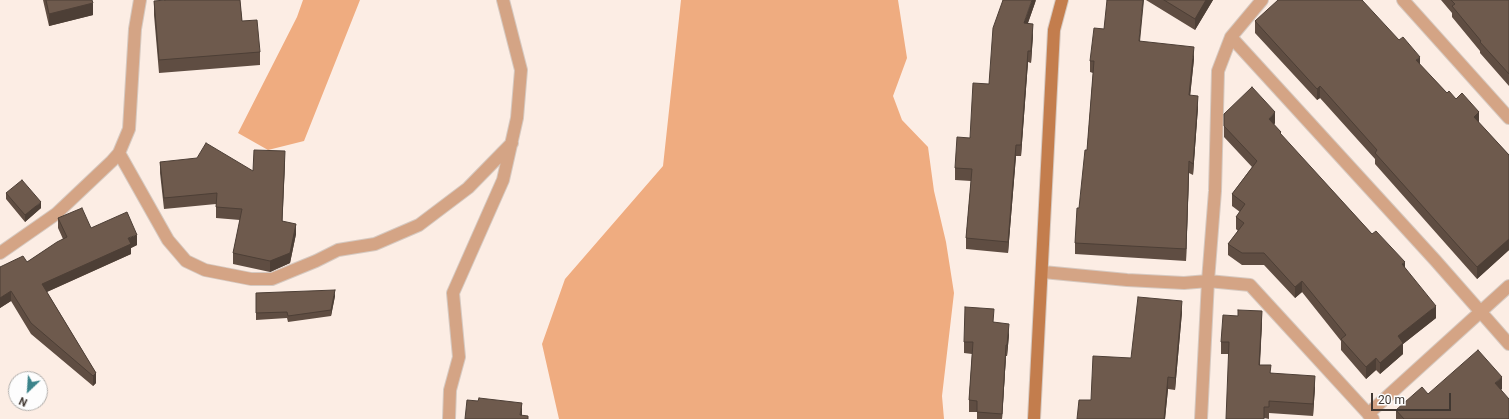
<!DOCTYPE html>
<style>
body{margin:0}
#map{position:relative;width:1509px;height:419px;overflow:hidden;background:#fcede4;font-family:Roboto,sans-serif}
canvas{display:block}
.north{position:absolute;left:8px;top:371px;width:40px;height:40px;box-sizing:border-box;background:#fdfdfd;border:1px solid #b1aeab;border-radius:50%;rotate:205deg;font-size:11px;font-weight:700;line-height:16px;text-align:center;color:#403731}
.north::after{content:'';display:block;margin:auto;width:14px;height:18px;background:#3b838a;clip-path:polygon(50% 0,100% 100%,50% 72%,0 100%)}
.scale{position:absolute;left:1371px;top:393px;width:80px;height:18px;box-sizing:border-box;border:2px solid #403731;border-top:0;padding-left:5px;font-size:12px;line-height:14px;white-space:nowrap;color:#403731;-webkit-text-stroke:3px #fdfdfd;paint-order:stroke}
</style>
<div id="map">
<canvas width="1509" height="419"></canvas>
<div class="north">N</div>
<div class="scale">20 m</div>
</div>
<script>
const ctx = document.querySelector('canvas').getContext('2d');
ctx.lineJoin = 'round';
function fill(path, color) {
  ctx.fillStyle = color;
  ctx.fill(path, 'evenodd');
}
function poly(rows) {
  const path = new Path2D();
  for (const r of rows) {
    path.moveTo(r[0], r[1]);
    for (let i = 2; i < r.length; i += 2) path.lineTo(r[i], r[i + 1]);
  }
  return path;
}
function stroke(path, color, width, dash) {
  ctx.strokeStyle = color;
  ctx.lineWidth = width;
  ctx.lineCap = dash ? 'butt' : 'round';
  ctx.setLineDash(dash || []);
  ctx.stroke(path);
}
fill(poly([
 [303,0,360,0,304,141,268,150,238,133,297,17],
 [681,0,898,0,907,58,893,96,902,120,928,147,934,191,946,242,954,293,942,396,944,419,559,419,542,344,565,279,663,166]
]), '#efac80');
const street = poly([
 [1403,0,1509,118],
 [1231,37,1435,260,1509,344],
 [119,153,168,240,186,261,205,270,251,279,272,279,316,261,338,250,375,244,419,225,468,188,512,143],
 [0,253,56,214,112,161,119,153,129,129,135,29,140,0],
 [1043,272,1127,280,1184,283,1208,281,1250,285,1373,419],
 [1368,414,1509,286],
 [449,419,450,390,459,357,453,293,503,180,517,118,521,70,503,0],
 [1201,419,1208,281,1215,191,1218,71,1231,37,1262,0]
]);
const secondary = poly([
 [1034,419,1054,30,1062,0]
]);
stroke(street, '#d6c9c0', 14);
stroke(secondary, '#d6c9c0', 14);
stroke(street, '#d4a485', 12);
stroke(secondary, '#c37d4d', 12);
fill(poly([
 [43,0,92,0,93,15,49,26],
 [164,0,240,0,242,21,260,52,260,65,159,73,154,15,154,1,164,1],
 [1036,0,1028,23,1033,35,1031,63,1028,62,1021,156,1016,156,1008,253,966,249,966,238,971,181,955,180,955,168,970,138,989,84],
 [1146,0,1213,0,1195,30],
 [1441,0,1509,0,1509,86,1480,53,1480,51,1452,17,1452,13],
 [1255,21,1420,65,1447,93,1456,99,1479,123,1509,155,1509,250,1477,279,1375,164,1375,159,1320,98,1317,100,1255,33],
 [1104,29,1194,59,1190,95,1198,107,1193,175,1189,173,1186,261,1075,254,1075,243,1087,150,1093,73,1090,72,1090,61],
 [1224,114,1275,123,1274,125,1281,135,1372,234,1405,268,1436,318,1403,344,1403,354,1380,374,1376,370,1366,379,1341,350,1341,341,1302,292,1295,298,1264,265,1242,265,1228,255,1228,244,1238,231,1236,229,1236,217,1240,212,1232,206,1232,194,1252,167,1224,137],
 [285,161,282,221,296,234,290,263,270,272,233,264,233,253,240,220,216,218,216,204,164,209,160,173,160,162,253,171],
 [6,193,41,208,25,222,6,199],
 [58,218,91,228,137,245,131,248,131,254,47,292,96,373,96,383,93,386,31,334,11,301,0,308,0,267,27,262,63,239,58,228],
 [256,293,335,296,331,316,288,322,287,318,256,320],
 [1182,312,1175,390,1168,389,1165,419,1077,419,1091,400,1131,358],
 [994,322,1009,335,1007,356,1006,356,1002,419,977,419,977,412,969,412,969,400,972,354,964,353,964,342],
 [1262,322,1260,365,1271,373,1315,387,1313,416,1269,413,1269,419,1264,418,1229,354,1221,354,1221,342],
 [1502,389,1500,390,1509,419,1396,419,1396,410,1428,394]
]), '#5f4d42');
fill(poly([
 [1032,0,1036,0,1024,34,1024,23],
 [1143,0,1144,0,1139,52,1139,41],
 [1206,0,1213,0,1195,30,1195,19],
 [93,3,93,15,49,26,49,14],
 [1033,24,1033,35,1031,63,1031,51],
 [1194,47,1194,59,1189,107,1189,95],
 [1028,51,1028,62,1021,156,1021,145],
 [1420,57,1420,68,1416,60],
 [1320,86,1320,98,1317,100,1317,89],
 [1198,96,1198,107,1193,175,1193,164],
 [1275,112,1275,123,1269,130,1269,119],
 [1479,112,1479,124,1474,117],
 [1016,145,1016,156,1008,253,1008,242],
 [285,151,285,161,282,231,282,221],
 [1189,161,1189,173,1186,261,1186,249],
 [41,202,41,208,25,222,25,215],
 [296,224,296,234,290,263,270,272,270,261],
 [137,235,137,245,131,248,131,254,42,294,42,284,128,238],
 [1509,239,1509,250,1477,279,1477,267],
 [1405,262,1405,273,1402,264],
 [1302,281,1302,292,1295,298,1295,287],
 [335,290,335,296,331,316,331,310],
 [11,291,11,301,0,308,0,298],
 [1182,301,1182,312,1175,390,1175,378],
 [1436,306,1436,318,1403,344,1403,354,1380,374,1380,363,1398,336],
 [1262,311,1262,322,1259,377,1259,365],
 [1009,324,1009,335,1007,356,1007,345],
 [1006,345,1006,356,1002,419,1002,414],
 [1376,358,1376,370,1366,379,1366,367],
 [96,373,96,383,93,386,93,376],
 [1315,376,1315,387,1313,416,1313,404],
 [1168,377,1168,389,1165,419,1164,419],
 [1502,377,1502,389,1495,395,1495,383],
 [522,403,522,415,521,419,520,415]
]), '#4d3f36');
const building = poly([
 [46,0,92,0,93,3,49,14,46,0],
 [165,0,240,0,242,21,257,20,260,52,159,60,154,1,165,0],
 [1003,0,1032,0,1024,23,1033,24,1031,51,1028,51,1021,145,1016,145,1008,242,966,238,972,169,955,168,957,137,970,138,973,83,989,84,993,28,1003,0],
 [1107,0,1143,0,1139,41,1194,47,1189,95,1198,96,1193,164,1189,161,1186,249,1075,243,1077,208,1079,208,1085,150,1087,150,1094,61,1090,61,1094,28,1104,29,1107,0],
 [1164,0,1206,0,1195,19,1164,0],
 [1278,0,1362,0,1399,40,1403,37,1420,57,1416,60,1447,93,1449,91,1456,99,1462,93,1479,112,1474,117,1509,155,1509,239,1477,267,1375,153,1377,150,1320,86,1317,89,1255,21,1278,0],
 [1451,0,1509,0,1509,74,1480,42,1481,41,1452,6,1455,4,1451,0],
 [1252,87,1275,112,1269,119,1281,132,1280,133,1372,234,1376,231,1405,262,1402,264,1436,306,1398,336,1403,343,1380,363,1376,358,1366,367,1341,339,1346,335,1302,281,1295,287,1264,253,1242,253,1228,244,1244,223,1236,217,1245,204,1232,194,1257,161,1224,126,1224,114,1252,87],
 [206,143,253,171,254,150,285,151,282,221,296,224,290,253,270,261,233,253,242,209,216,207,217,193,164,198,160,162,197,158,206,143],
 [22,180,41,202,25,215,6,193,22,180],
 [82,208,91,228,127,212,137,235,128,238,131,244,42,284,96,373,93,376,31,323,11,291,0,298,0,267,23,256,27,262,57,242,67,237,58,218,82,208],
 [335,290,331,310,288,316,287,312,256,313,256,293,335,290],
 [1138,297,1182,301,1175,378,1168,377,1164,419,1077,419,1079,400,1091,400,1093,356,1131,358,1138,297],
 [965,307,994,309,993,322,1009,324,1007,345,1006,345,1002,414,977,412,977,401,969,400,973,342,964,342,965,307],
 [1238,310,1262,311,1259,365,1271,365,1270,373,1315,376,1313,404,1269,401,1269,407,1264,407,1264,419,1226,419,1229,342,1221,342,1223,315,1238,316,1238,310],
 [1478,350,1502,377,1495,383,1509,399,1509,419,1404,419,1396,410,1422,387,1428,394,1478,350],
 [479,398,522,403,520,415,528,416,528,419,465,419,467,400,478,401,479,398]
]);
fill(building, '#6e5a4d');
stroke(building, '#4d3f36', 1);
</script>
